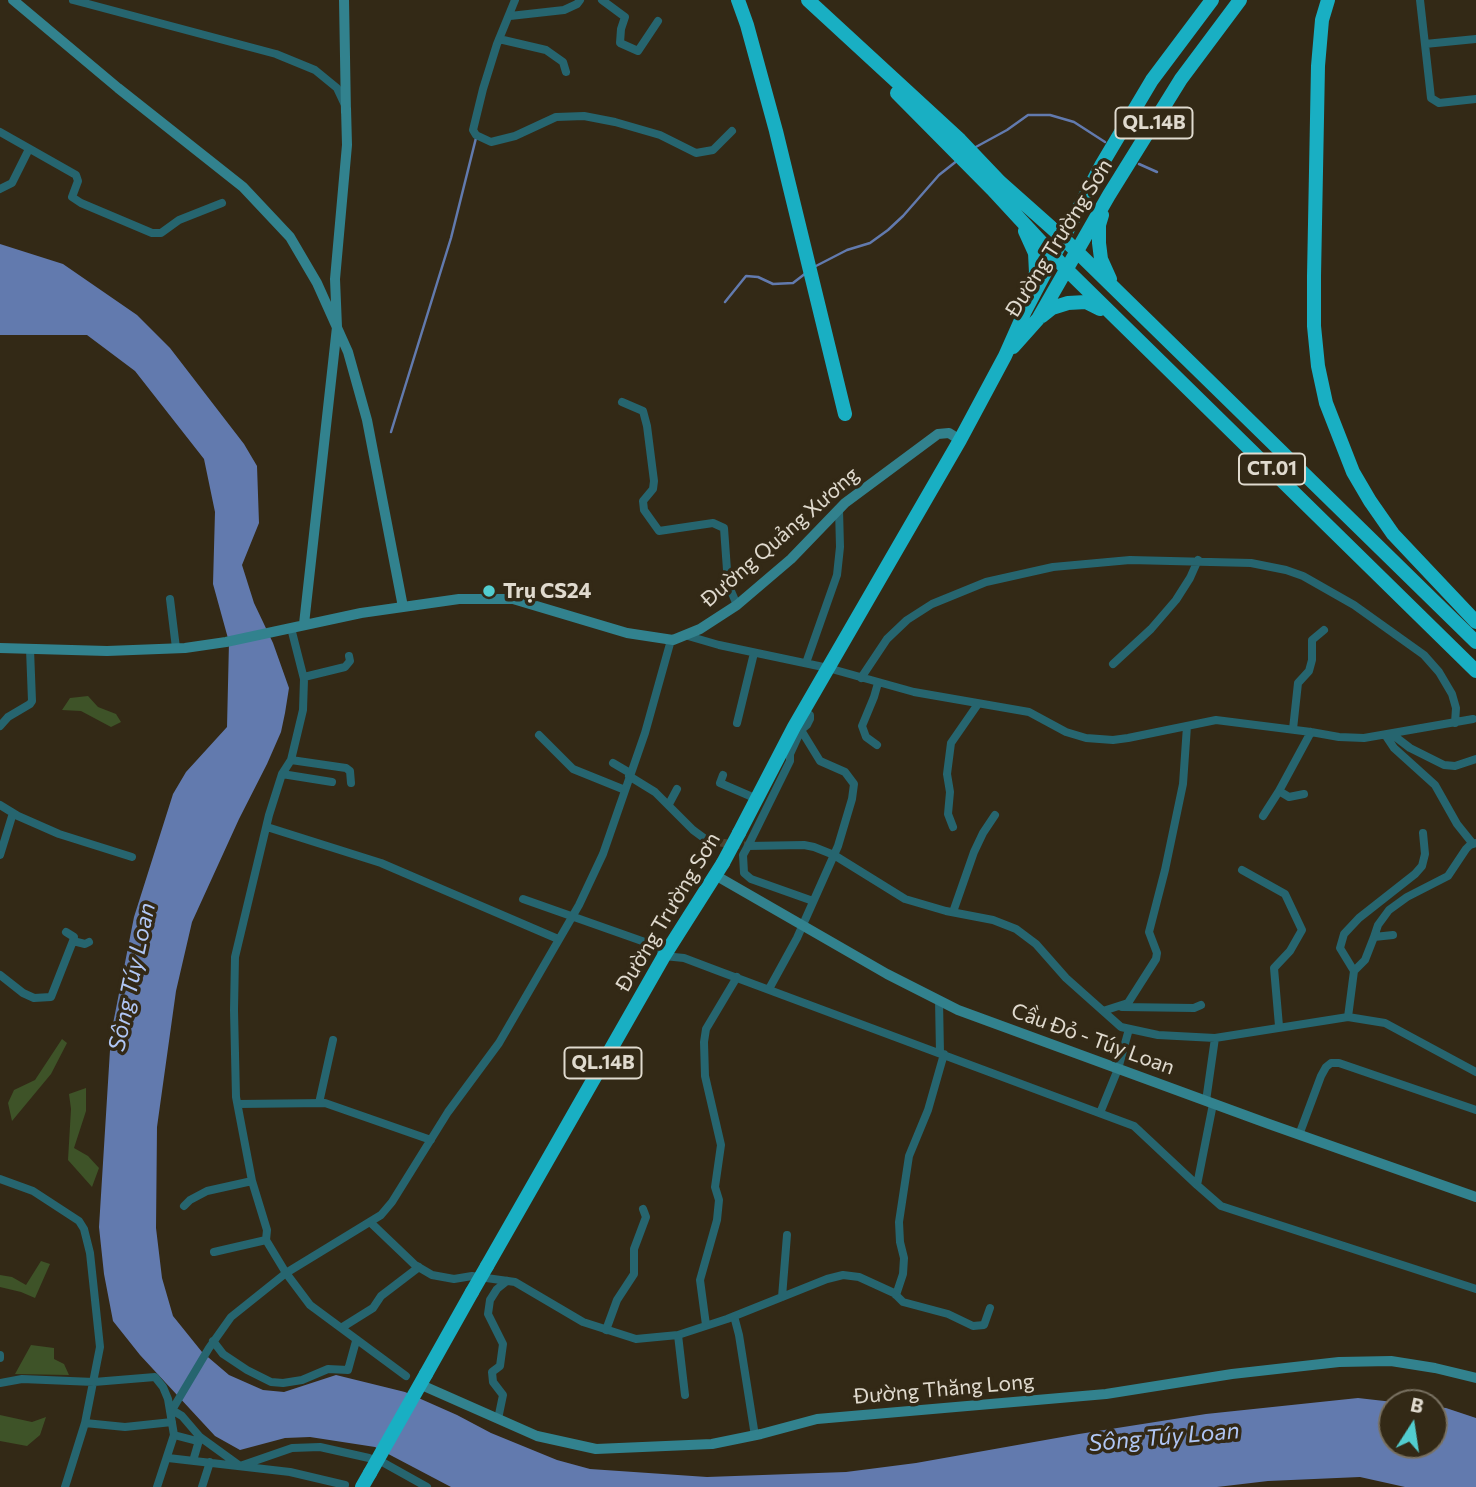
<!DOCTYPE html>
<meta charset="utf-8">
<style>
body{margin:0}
#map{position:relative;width:1476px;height:1487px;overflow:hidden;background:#332916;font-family:Commissioner,sans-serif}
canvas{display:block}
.north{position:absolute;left:1378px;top:1389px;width:70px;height:70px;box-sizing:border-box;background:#332916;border:2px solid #787060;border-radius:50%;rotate:12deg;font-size:19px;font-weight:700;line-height:28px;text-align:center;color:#e0dace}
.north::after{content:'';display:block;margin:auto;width:24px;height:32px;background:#52cdcf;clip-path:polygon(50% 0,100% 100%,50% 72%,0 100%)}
</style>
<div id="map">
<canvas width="1476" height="1487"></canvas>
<div class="north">B</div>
</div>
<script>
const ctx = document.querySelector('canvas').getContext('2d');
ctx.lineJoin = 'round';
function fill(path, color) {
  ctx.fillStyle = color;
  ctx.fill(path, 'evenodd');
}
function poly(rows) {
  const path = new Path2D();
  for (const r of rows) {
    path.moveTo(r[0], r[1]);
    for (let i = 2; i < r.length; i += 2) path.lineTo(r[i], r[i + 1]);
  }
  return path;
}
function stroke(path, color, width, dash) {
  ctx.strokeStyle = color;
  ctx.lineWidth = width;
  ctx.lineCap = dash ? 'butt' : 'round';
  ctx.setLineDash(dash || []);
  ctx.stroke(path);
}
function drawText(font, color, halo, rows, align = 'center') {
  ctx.font = font + ' Commissioner,sans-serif';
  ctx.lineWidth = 7;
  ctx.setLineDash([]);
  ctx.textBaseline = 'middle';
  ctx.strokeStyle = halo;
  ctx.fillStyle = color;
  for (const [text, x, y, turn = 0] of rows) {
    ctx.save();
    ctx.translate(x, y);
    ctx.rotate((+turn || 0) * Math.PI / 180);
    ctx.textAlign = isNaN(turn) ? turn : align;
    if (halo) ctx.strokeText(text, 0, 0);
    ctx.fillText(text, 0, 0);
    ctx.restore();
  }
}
fill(poly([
 [88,696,98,707,116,714,121,722,111,727,81,711,62,710,70,698],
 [62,1039,67,1043,51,1074,12,1121,8,1103,14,1090,35,1080],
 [86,1088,86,1111,74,1148,88,1156,99,1168,92,1187,68,1160,71,1109,69,1094],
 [41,1261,50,1264,35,1298,21,1292,0,1287,0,1275,12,1277,26,1285],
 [31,1345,54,1348,54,1359,64,1364,69,1375,15,1374],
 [0,1415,32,1422,46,1417,40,1435,27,1446,0,1441]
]), '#3e5328');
fill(poly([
 [0,244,63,264,137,315,170,348,244,444,257,466,259,523,242,565,254,603,273,643,289,688,285,713,281,732,267,764,239,819,192,922,176,991,157,1127,156,1228,162,1278,173,1316,202,1352,229,1375,263,1390,284,1392,336,1375,405,1392,457,1415,491,1433,557,1460,590,1469,707,1477,846,1472,916,1463,1079,1434,1206,1414,1358,1398,1402,1403,1392,1403,1392,1445,1434,1445,1434,1407,1446,1408,1476,1418,1476,1487,1405,1487,1360,1477,1268,1481,1217,1487,451,1487,375,1447,310,1437,285,1438,240,1450,215,1436,140,1355,113,1321,104,1274,99,1227,111,1034,134,917,173,794,186,772,227,727,229,642,213,584,215,512,204,459,135,371,87,335,0,335]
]), '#627aae');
stroke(poly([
 [974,148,1007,130,1028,115,1050,115,1074,122,1105,142],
 [1139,164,1157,172],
 [814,267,847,250,870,243,888,230,903,216,939,175,958,160],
 [725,302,746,276,758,277,773,284,793,283,806,273],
 [391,432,451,238,476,138]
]), '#627aae', 2.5);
stroke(poly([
 [708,841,748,846]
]), '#4d4432', 8, [8, 4]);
stroke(poly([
 [73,0,276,54,315,70,337,88,345,105],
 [515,0,497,44,483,89,473,130,476,135,491,142,515,136,556,117,584,116,615,122,660,135,696,153,713,150,732,131],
 [602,0,625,17,621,29,620,43,638,51,658,21],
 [1420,0,1431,98,1439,103,1476,99],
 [510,16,564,10,577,4,580,0],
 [499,39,546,50,563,62,566,72],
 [1425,44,1476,39],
 [0,132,76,175,78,181,72,197,81,203,152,233,161,233,179,220,222,203],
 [0,189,12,183,29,149],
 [622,402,643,411,647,426,654,481,653,489,643,501,644,510,659,531,713,523,724,528,728,584,737,605],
 [170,599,176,648],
 [291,628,304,679,303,710,291,760,282,774,269,815,235,957,234,1010,236,1097,252,1181,267,1230,266,1240,286,1273,310,1305,406,1376],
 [688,636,719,645,828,668,914,692,1029,712,1066,732,1086,738,1113,740,1128,738,1216,720,1311,732,1339,737,1364,738,1473,719],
 [806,663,837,575,840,547,839,509],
 [1113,664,1151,629,1176,600,1190,578,1198,560],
 [304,677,345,667,350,661,349,656],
 [861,678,887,639,907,620,932,604,986,582,1053,567,1130,560,1251,563,1286,570,1303,576,1354,605,1424,655,1439,672,1452,694,1456,708,1455,723],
 [737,723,754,653],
 [0,726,8,717,30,704,32,701,30,649],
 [1293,729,1298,683,1309,671,1312,660,1312,640,1324,630],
 [539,735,573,769,625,790],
 [1393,735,1410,748,1444,765,1455,766,1476,759],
 [1386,736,1394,748,1435,785,1457,824,1473,844],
 [877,745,866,737,862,726,874,697,878,683],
 [291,760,346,768,350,771,351,783],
 [613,763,630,773],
 [282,774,332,782],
 [723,775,720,783,757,799],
 [629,776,655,792,693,830,708,841],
 [1279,791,1311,732],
 [669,804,677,789],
 [0,805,18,816,59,834,132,857],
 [1263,816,1279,791,1289,797,1304,794],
 [267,827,381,863,558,939],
 [953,827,948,814,950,792,947,774,951,743,978,704],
 [748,846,790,761,790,754,801,730,807,725,810,719,810,715,803,711],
 [0,855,13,813],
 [1242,870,1285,894,1302,930,1290,951,1274,968,1279,1026],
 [523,899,659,947,662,948,661,955,664,956,684,958,721,972,1134,1126,1197,1185],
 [813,901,751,879,744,873,743,855,748,846,804,845,814,847,834,855,905,899,946,911,993,920,1016,929,1036,944,1066,978,1121,1027,1158,1035,1215,1038,1348,1017,1385,1023,1476,1072],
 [953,912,974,852,983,833,995,815],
 [1374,937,1378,925,1389,910,1407,897,1448,876,1466,849,1470,845,1476,843],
 [73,941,85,944,89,942],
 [1354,971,1340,948,1344,934,1359,918,1415,874,1422,866,1425,854,1423,833],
 [0,975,23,993,34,998,51,997,73,941,74,937,66,932],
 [769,989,797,938,838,846,852,799,854,784,845,772,820,761,801,730],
 [939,1000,940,1053],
 [1122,1007,1194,1008,1201,1005],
 [1103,1011,1128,1003,1156,959,1157,953,1149,932,1165,870,1183,784,1187,726],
 [1348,1017,1354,971,1365,960,1374,937,1393,935],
 [1206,1101,1215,1038],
 [319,1103,333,1040],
 [238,1104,325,1103,431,1140],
 [1213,1104,1197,1185,1221,1206,1476,1289],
 [1100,1113,1118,1069,1129,1029],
 [1299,1135,1321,1076,1326,1067,1331,1063,1339,1063,1476,1110],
 [0,1179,33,1191,79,1221,84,1229,90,1253,100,1347,85,1423,65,1487],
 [184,1206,190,1200,207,1191,252,1181],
 [370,1222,415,1265,432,1275,454,1279,472,1276,515,1282,583,1322,636,1339,678,1335,727,1319,827,1279,843,1275,859,1277,894,1293,903,1302,948,1314,973,1326,984,1325,990,1308],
 [214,1252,266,1240],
 [896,1295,903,1274,904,1258,900,1242,899,1222,909,1156,928,1110,944,1054],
 [782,1297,787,1235],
 [734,1316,739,1335,755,1436],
 [706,1325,700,1280,717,1220,719,1200,715,1187,721,1145,705,1076,704,1042,706,1029,737,977],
 [341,1328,373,1308,381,1296,419,1267],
 [606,1330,617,1300,634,1274,634,1249,646,1217,643,1209],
 [678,1335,685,1395],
 [213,1341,223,1354,247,1370,271,1382,283,1383,302,1380,328,1369,348,1370,356,1341],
 [0,1355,0,1358],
 [0,1383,22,1379,94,1382,155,1377,163,1387,168,1399,174,1435,157,1487],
 [498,1419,503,1395,493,1382,492,1372,500,1366,503,1344,488,1314,490,1300,497,1289,507,1281],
 [85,1423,125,1427,172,1422],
 [174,1435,197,1441],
 [168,1458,290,1472,345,1485],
 [369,1458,320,1447,292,1448,240,1466,200,1437,182,1416,172,1410,209,1348,231,1317,286,1273,381,1215,392,1202,448,1112,499,1043,579,905,603,854,645,733,671,640],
 [193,1461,200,1437],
 [384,1463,427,1487],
 [202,1487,210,1462]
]), '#26656f', 8);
stroke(poly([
 [13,0,118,88,243,187,290,237,317,283,348,352,367,420,403,607],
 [344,0,346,113],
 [304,624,337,327,335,279,347,145,346,108],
 [0,648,107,651,185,648,226,642,361,613,459,599,513,599,627,633,673,640,700,629,737,605,791,559,845,503,938,434,949,433,960,440],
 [715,875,887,974,958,1010,1269,1124,1476,1197],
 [426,1387,537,1436,596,1449,712,1444,761,1434,817,1419,1106,1394,1232,1374,1339,1362,1391,1361,1435,1368,1476,1378]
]), '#32828e', 10);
stroke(poly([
 [738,0,747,25,776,131,845,414],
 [808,0,960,140,1000,182,1063,238,1476,642],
 [1328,0,1322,20,1318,66,1314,276,1314,326,1318,366,1326,403,1353,472,1370,501,1393,534,1476,622],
 [897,93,992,189,1066,269,1476,671],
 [1102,215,1099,225,1099,243,1101,259,1110,279],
 [1025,231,1035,253,1036,273,1032,285],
 [1042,316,1052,308,1068,303,1086,302,1100,309],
 [1013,347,1038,319,1109,195,1181,79,1240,0],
 [739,833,794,727,960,440,1005,356,1025,311,1102,164,1152,80,1212,0],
 [487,1266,664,956,723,863],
 [426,1374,472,1292],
 [362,1487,370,1473]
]), '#19afc3', 14);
stroke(poly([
 [723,863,739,833],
 [472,1292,487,1266],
 [370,1473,426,1374]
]), '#19afc3', 14);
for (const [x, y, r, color] of [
 [489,591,7,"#52cdcf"]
]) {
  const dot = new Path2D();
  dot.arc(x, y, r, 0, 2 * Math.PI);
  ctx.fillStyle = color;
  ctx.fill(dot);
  stroke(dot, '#332916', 2.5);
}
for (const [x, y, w] of [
 [1154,123,77],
 [1272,469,66],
 [603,1063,77]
]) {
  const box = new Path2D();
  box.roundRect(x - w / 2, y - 15.5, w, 31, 5);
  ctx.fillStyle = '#332916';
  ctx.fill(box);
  stroke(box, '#e0dace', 2);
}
drawText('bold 19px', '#e0dace', null, [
 ["QL.14B",1154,123],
 ["CT.01",1272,469],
 ["QL.14B",603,1063]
]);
drawText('21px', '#e0dace', '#332916', [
 ["Đường Trường Sơn",1059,238,-58],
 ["Đường Quảng Xương",780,537,-41],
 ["Đường Trường Sơn",668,912,-59],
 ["Cầu Đỏ - Túy Loan",1093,1039,20],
 ["Đường Thăng Long",944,1389,-5]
]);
drawText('bold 21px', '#e0dace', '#332916', [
 ["Trụ CS24",503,591]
], 'left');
drawText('italic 23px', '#b0c6f4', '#332916', [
 ["Sông Túy Loan",132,977,-78],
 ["Sông Túy Loan",1164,1437,-5]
]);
</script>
